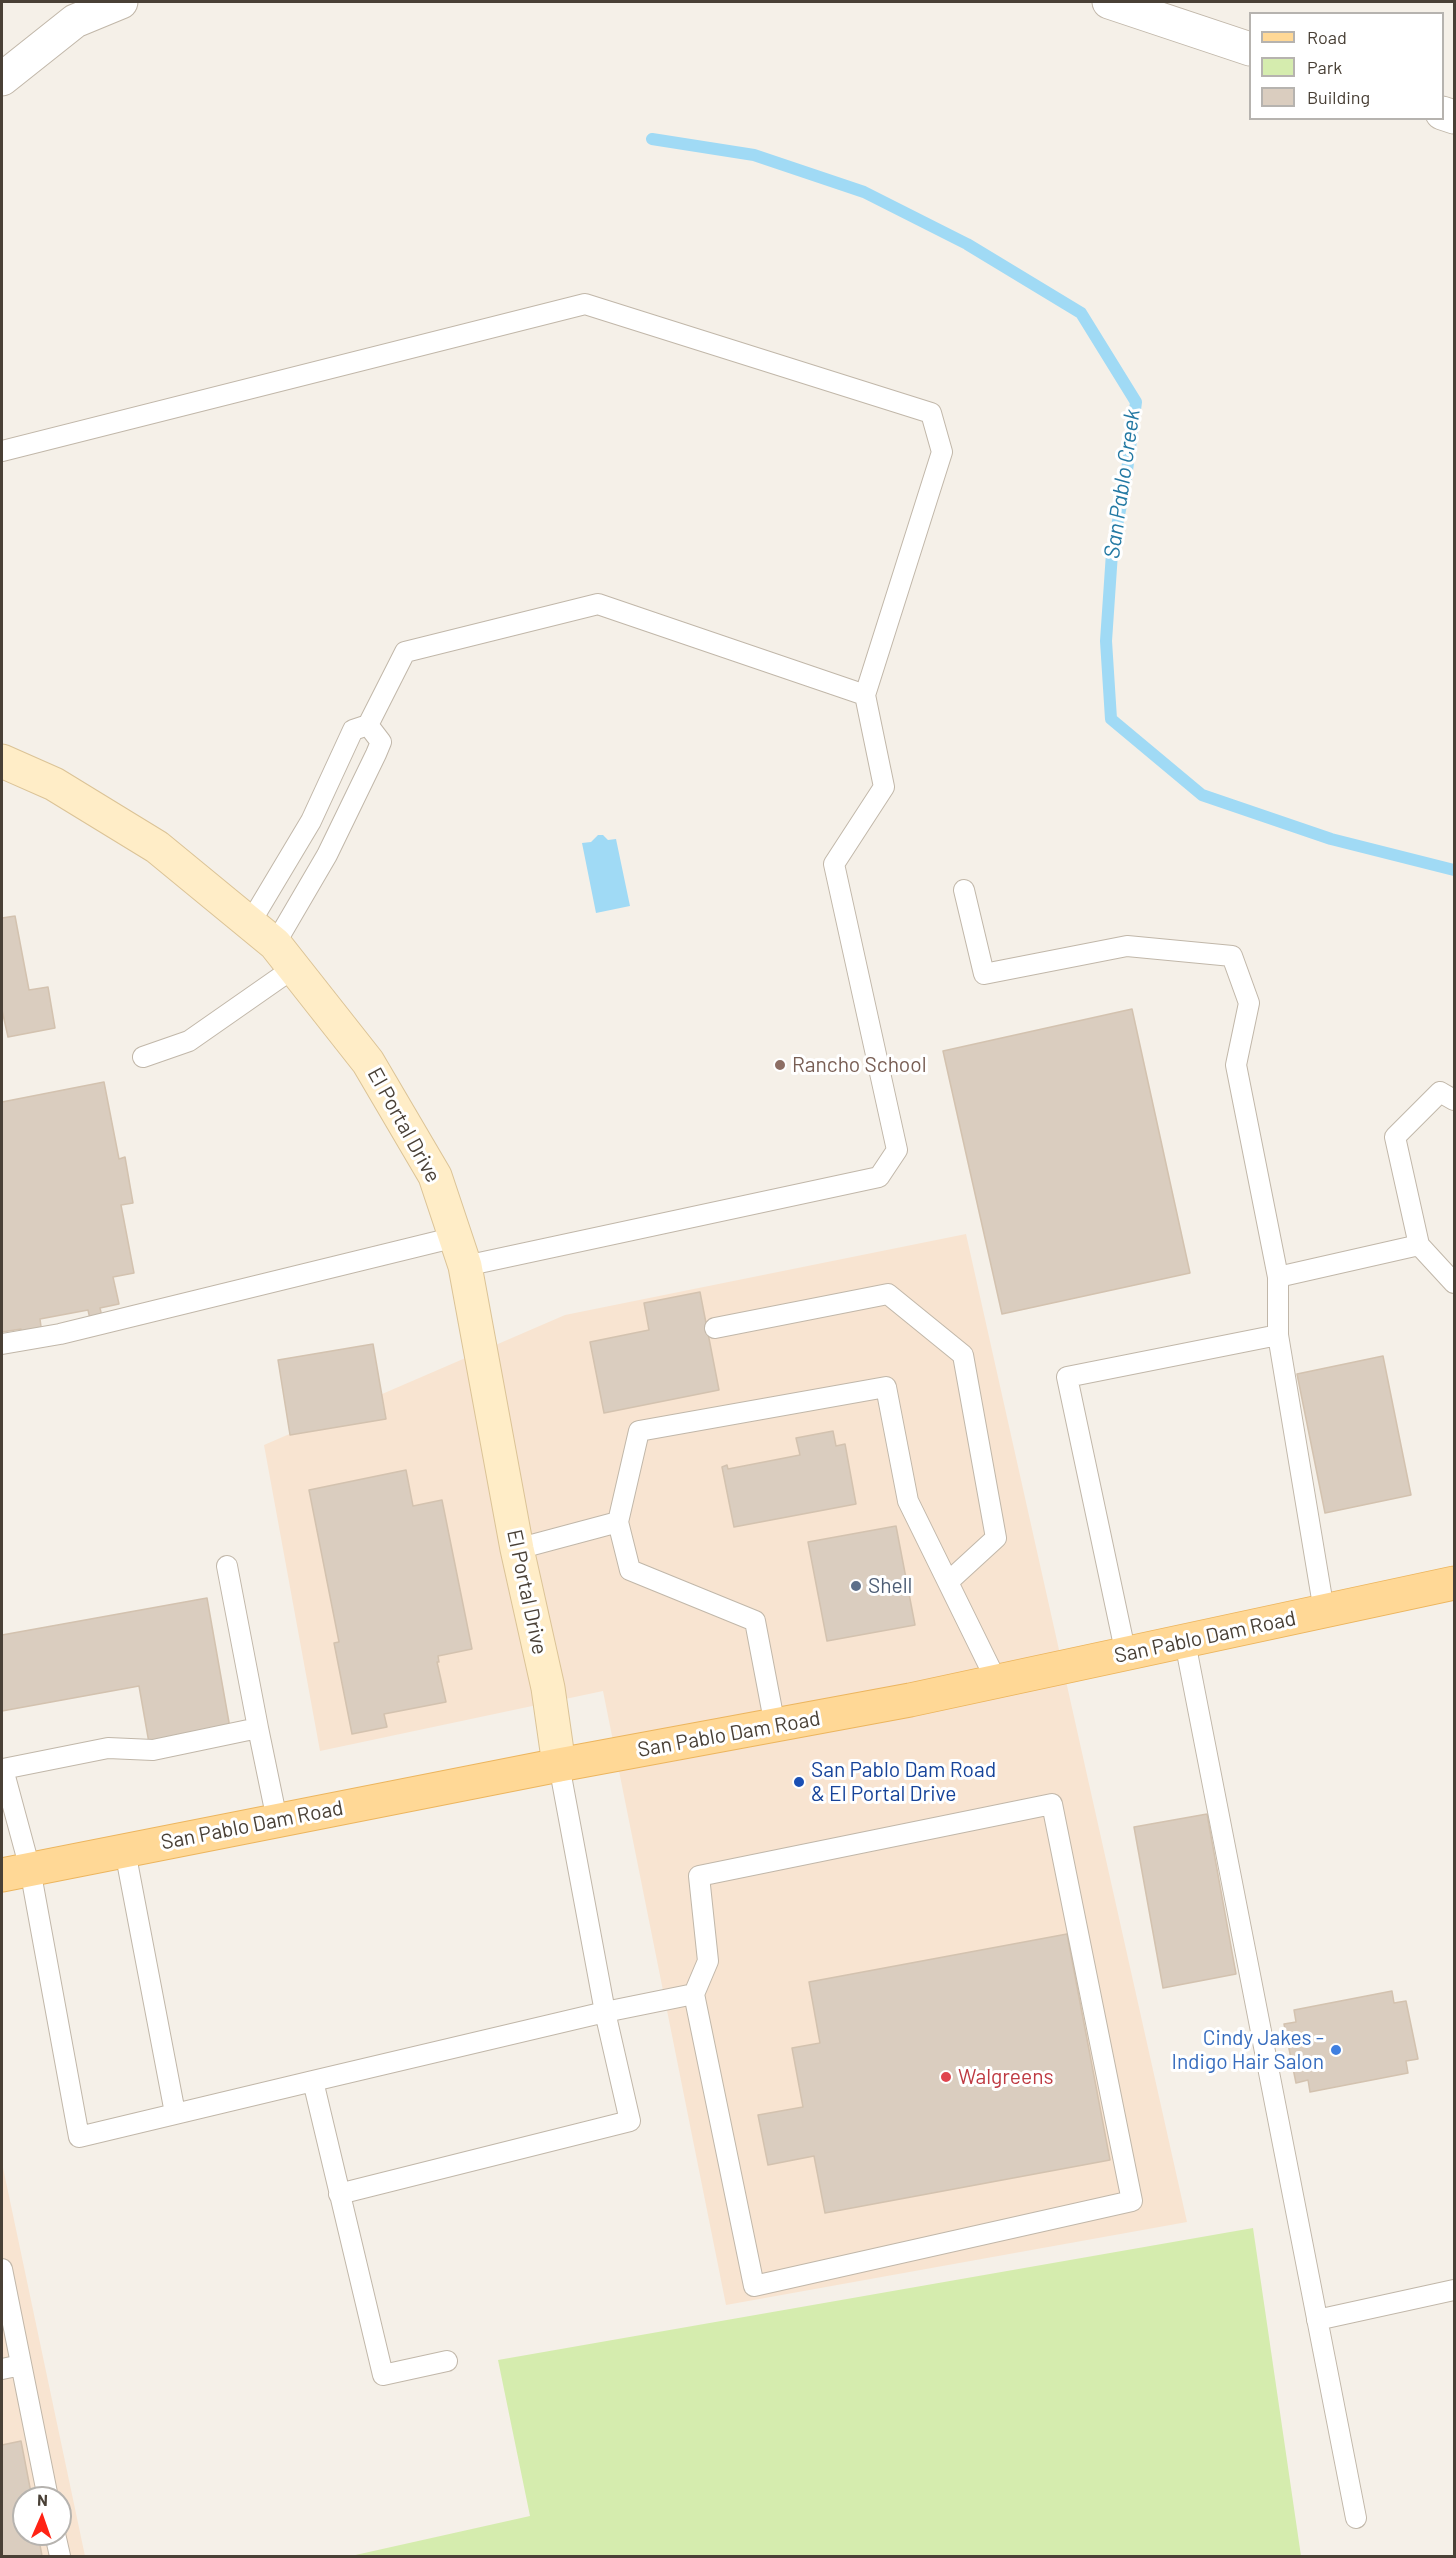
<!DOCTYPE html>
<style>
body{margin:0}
#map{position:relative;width:1456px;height:2558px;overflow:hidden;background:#f5f0e8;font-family:Barlow,sans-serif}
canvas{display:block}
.frame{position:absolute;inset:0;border:3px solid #494036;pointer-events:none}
.legend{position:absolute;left:1249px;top:12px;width:195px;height:108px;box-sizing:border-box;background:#fff;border:2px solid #b6b3af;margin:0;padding:8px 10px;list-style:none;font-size:18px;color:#494036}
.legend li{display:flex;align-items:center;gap:12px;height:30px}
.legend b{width:30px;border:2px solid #b6b3af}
.north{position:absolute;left:12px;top:2486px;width:60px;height:60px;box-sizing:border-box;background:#fff;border:2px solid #b6b3af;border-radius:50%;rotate:2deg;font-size:16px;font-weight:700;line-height:24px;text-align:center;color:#494036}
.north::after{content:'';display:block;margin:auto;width:21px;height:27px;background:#ff2314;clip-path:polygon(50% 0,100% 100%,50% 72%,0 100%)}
</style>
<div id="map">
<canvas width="1456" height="2558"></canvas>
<div class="frame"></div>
<ul class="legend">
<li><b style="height:8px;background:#ffd896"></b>Road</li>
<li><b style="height:16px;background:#d5ecae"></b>Park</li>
<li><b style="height:16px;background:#dacdbf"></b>Building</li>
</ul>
<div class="north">N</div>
</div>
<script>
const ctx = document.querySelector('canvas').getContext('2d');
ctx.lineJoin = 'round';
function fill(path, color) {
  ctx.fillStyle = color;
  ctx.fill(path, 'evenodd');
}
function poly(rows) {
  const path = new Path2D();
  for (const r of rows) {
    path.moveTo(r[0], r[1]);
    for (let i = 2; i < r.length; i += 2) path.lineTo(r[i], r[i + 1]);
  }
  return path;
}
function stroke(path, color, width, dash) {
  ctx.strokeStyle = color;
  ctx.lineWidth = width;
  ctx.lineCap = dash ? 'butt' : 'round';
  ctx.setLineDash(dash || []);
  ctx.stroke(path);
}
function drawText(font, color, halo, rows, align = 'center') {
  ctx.font = font + ' Barlow,sans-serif';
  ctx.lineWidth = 6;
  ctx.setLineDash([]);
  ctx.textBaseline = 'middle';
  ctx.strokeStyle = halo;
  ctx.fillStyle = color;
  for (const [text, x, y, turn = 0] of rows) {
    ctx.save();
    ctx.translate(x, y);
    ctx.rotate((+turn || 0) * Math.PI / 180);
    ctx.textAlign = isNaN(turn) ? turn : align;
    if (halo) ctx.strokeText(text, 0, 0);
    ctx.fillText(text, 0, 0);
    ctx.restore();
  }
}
fill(poly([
 [966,1234,1187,2222,726,2305,603,1691,320,1751,264,1445,565,1315],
 [2,2163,85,2556,2,2556],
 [24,2498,60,2498,60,2534,24,2534]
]), '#f8e4d1');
fill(poly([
 [1253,2228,1301,2556,351,2556,530,2516,498,2360]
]), '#d5ecae');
fill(poly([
 [598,835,603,835,608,840,616,839,630,906,596,913,582,843,591,842]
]), '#a0daf5');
stroke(poly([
 [652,139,754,155,864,192,967,244,1081,313,1136,402,1126,478,1112,553,1106,641,1111,719,1202,795,1331,839,1454,870]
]), '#a0daf5', 12);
const building = poly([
 [15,916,29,990,48,987,55,1028,8,1037,2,1010,2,918,15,916],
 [1132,1009,1190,1273,1002,1314,943,1051,1132,1009],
 [104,1082,119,1159,125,1157,133,1203,121,1205,134,1273,113,1277,119,1304,100,1308,102,1317,90,1319,88,1310,40,1319,42,1334,22,1338,21,1329,2,1332,2,1102,104,1082],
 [700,1292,719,1390,604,1413,590,1342,649,1330,644,1303,700,1292],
 [373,1344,386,1419,290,1435,278,1360,373,1344],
 [1383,1356,1411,1495,1325,1513,1297,1374,1383,1356],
 [833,1431,836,1446,845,1444,856,1504,734,1527,722,1467,727,1465,728,1469,800,1455,796,1438,833,1431],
 [406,1470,413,1506,442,1500,472,1649,438,1656,439,1662,437,1662,446,1702,384,1714,387,1727,352,1734,334,1643,339,1642,309,1490,406,1470],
 [896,1526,915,1625,827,1641,808,1542,896,1526],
 [207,1598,230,1728,149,1743,139,1686,2,1711,2,1635,207,1598],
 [1207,1814,1236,1974,1163,1988,1134,1827,1207,1814],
 [1067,1934,1110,2160,825,2213,814,2156,768,2165,758,2115,803,2107,792,2048,820,2043,809,1982,1067,1934],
 [1392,1991,1394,2003,1406,2001,1418,2059,1406,2061,1408,2073,1310,2092,1308,2080,1296,2083,1284,2024,1296,2022,1294,2010,1392,1991],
 [21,2441,32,2498,24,2498,24,2534,38,2534,42,2556,2,2556,2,2445,21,2441]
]);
fill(building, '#dacdbf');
stroke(building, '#d3c2af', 1.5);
const service = poly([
 [2,451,585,304,931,413,942,452,865,695],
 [964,890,984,974,1127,946,1232,956,1249,1003,1236,1065,1278,1277,1278,1335],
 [250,923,311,821,353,730,368,725,405,652,598,604,865,695,884,787,834,864,897,1150,879,1177,465,1266],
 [275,944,327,855,376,754,381,742,368,725],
 [143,1057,189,1041,295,967],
 [1454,1100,1440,1092,1395,1137,1419,1245,1454,1283],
 [1278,1277,1419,1245],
 [715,1328,888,1294,963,1355,996,1538,948,1582],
 [2,1344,60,1334,456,1237],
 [618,1522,639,1431,886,1387,908,1501,997,1682],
 [517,1549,618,1522,630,1570,755,1621,775,1726],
 [227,1566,258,1728],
 [1185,1642,1356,2518],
 [1126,1655,1067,1377,1278,1335,1324,1611],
 [277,1820,258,1728,153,1750,108,1748,3,1769,30,1869,79,2137,313,2081,383,2375,447,2361],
 [125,1851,175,2113],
 [313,2081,605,2012,694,1994,754,2286,1132,2201,1052,1804,699,1876,708,1961,694,1994],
 [339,2194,630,2121,605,2012,559,1765],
 [2,2269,48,2498],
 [1317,2320,1454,2290],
 [2,2369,21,2365],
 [55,2534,60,2556]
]);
const minor = poly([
 [1109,2,1250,49],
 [2,79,75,21,121,2],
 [1442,113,1454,117]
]);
const secondary = poly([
 [2,761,54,784,157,847,275,944,368,1062,435,1176,465,1266,517,1549,548,1688,559,1765]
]);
const primary = poly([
 [2,1875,559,1765,910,1700,1454,1583]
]);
stroke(service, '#c1b7a9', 22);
stroke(minor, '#c1b7a9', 35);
stroke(secondary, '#dbc396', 35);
stroke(primary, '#ecb55e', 35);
stroke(service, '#fff', 20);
stroke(minor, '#fff', 33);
stroke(secondary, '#ffedc7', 33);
stroke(primary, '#ffd896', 33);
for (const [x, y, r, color] of [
 [780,1065,6,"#8d6e63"],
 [856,1586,6,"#5c6f8a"],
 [799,1782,6,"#1a4fb4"],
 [1336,2050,6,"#3f7fe0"],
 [946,2077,6,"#e0444e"]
]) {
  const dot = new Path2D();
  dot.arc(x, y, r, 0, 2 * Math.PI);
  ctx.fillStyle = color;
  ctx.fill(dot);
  stroke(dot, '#fff', 2);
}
drawText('21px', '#785e54', '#fff', [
 ["Rancho School",792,1065]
], 'left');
drawText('21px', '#494036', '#fff', [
 ["El Portal Drive",404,1125,61],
 ["El Portal Drive",527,1592,78],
 ["San Pablo Dam Road",1205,1637,-12],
 ["San Pablo Dam Road",729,1734,-10],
 ["San Pablo Dam Road",252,1825,-11]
]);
drawText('21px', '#4e5e75', '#fff', [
 ["Shell",868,1586]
], 'left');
drawText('21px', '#164399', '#fff', [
 ["San Pablo Dam Road",811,1770],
 ["& El Portal Drive",811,1794]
], 'left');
drawText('21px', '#366cbe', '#fff', [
 ["Cindy Jakes -",1324,2038],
 ["Indigo Hair Salon",1324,2062]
], 'right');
drawText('21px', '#be3a42', '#fff', [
 ["Walgreens",958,2077]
], 'left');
drawText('italic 22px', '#2379a3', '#fff', [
 ["San Pablo Creek",1122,484,-82]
]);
</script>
